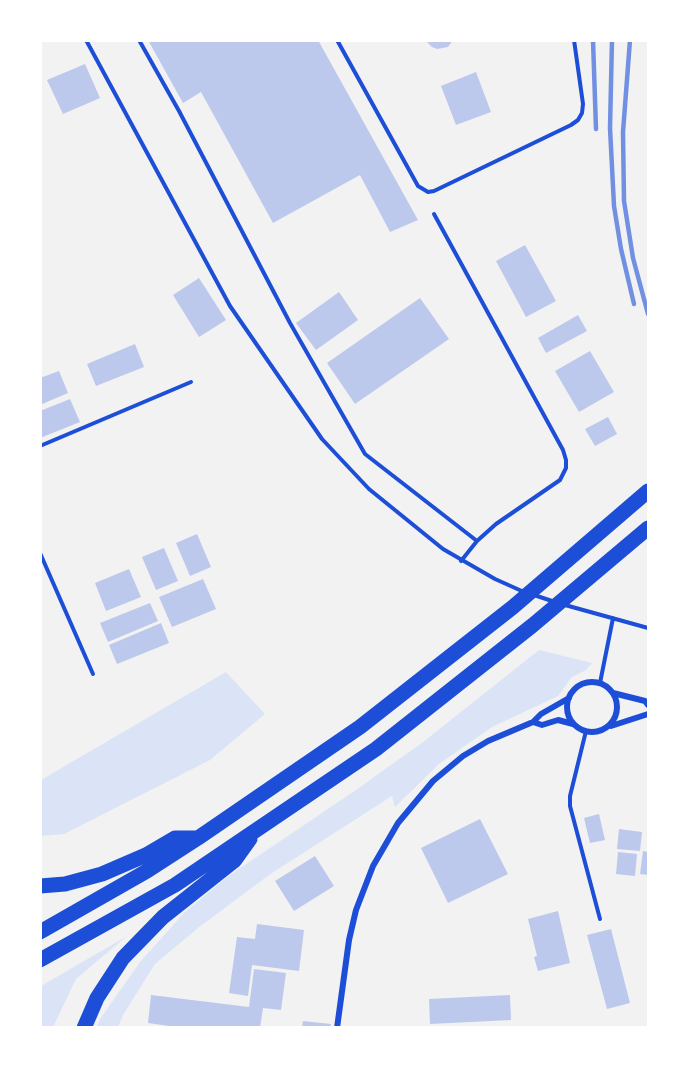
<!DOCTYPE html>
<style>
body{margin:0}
#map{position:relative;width:689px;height:1068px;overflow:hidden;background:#f2f2f2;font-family:Helvetica,sans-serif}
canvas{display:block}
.frame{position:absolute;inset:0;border:42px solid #fff;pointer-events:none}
</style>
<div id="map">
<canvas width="689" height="1068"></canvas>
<div class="frame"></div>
</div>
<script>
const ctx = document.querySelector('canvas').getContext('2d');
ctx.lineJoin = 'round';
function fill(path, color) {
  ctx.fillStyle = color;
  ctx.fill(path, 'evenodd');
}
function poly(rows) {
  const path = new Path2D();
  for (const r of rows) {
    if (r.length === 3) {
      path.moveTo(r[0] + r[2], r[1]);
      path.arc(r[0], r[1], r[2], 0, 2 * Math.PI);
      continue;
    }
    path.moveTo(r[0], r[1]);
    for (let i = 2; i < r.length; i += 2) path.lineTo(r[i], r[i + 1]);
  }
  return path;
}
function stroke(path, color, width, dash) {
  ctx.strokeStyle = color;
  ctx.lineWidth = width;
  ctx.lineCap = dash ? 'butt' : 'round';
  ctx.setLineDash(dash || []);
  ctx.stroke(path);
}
fill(poly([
 [539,650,592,663,586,670,572,677,558,696,492,727,439,764,395,807,392,796,269,875,198,928,155,964,123,1015,118,1027,97,1027,100,1019,140,962,185,912,227,877,356,790,423,742],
 [226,672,265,714,210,760,64,834,41,836,41,780],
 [127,936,76,979,53,1027,41,1027,41,986]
]), '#dbe4f7');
fill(poly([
 [148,40,318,40,418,220,390,232,360,175,273,223,201,92,183,103],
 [425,40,453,40,448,47,437,49,432,47],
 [85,64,100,98,63,114,47,80],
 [476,72,491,112,456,125,441,86],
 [525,245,556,301,526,317,496,261],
 [199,278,226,320,199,337,173,295],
 [339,292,358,320,316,350,296,323],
 [420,298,449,339,355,404,327,363],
 [578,315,587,331,546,353,538,338],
 [135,344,144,367,96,386,87,364],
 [590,351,614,392,579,412,555,371],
 [59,371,68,393,40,405,40,378],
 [70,399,80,422,40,438,40,411],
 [608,417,617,434,595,446,585,429],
 [197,534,211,567,190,576,176,543],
 [164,548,178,581,156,590,142,557],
 [129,569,141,597,106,611,95,583],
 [203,579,216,609,172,627,159,597],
 [150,603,158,621,108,642,100,623],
 [161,623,169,643,117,664,109,645],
 [599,814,605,840,590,843,584,818],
 [480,819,508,874,448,903,421,848],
 [619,829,642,832,640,851,617,849],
 [643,851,648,852,648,875,640,874],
 [618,852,637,854,635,876,616,874],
 [315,856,334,886,294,911,275,881],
 [558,911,570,963,538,971,534,957,537,956,528,919],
 [257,924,304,930,299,971,252,965,248,996,229,993,237,937,255,939],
 [611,929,630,1003,607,1009,587,935],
 [254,969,286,973,281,1010,263,1008,260,1028,183,1028,148,1023,151,995,249,1007],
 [510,995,511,1020,430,1024,429,999],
 [303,1021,331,1024,330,1028,302,1028]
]), '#bdc9ec');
stroke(poly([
 [86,40,230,306,322,439,369,489,443,549,495,579,524,592],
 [139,40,179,111,290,323,365,454,477,541],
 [337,40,418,186,428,192,434,191,571,125,578,120,582,113,583,104,574,40],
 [434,214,563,450,566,460,566,468,560,480,496,524,477,541,461,561],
 [40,446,191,382],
 [40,553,93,674],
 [534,595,555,602],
 [565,605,648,628],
 [600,683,613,618],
 [586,731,570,796,570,806,600,919]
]), '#1d4ed8', 4);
stroke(poly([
 [592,707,25],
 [613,693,645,701,648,705],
 [533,722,542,725,558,720,573,724],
 [611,726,648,714],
 [337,1028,349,940,356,910,373,866,398,823,433,781,463,756,488,741,533,722,541,714,569,698]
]), '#1d4ed8', 6);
stroke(poly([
 [40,886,65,884,102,874,146,855,175,838,198,838],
 [40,932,147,871,198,838,360,727,513,607,648,491],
 [40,960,175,885,376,749,533,625,648,528],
 [84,1028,97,998,123,958,163,917,235,860,250,839]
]), '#1d4ed8', 15);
stroke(poly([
 [593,40,596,129],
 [612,40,610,128,614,206,621,249,634,304],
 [630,40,623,132,624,201,633,258,648,314]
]), '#7290e2', 4.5);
</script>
